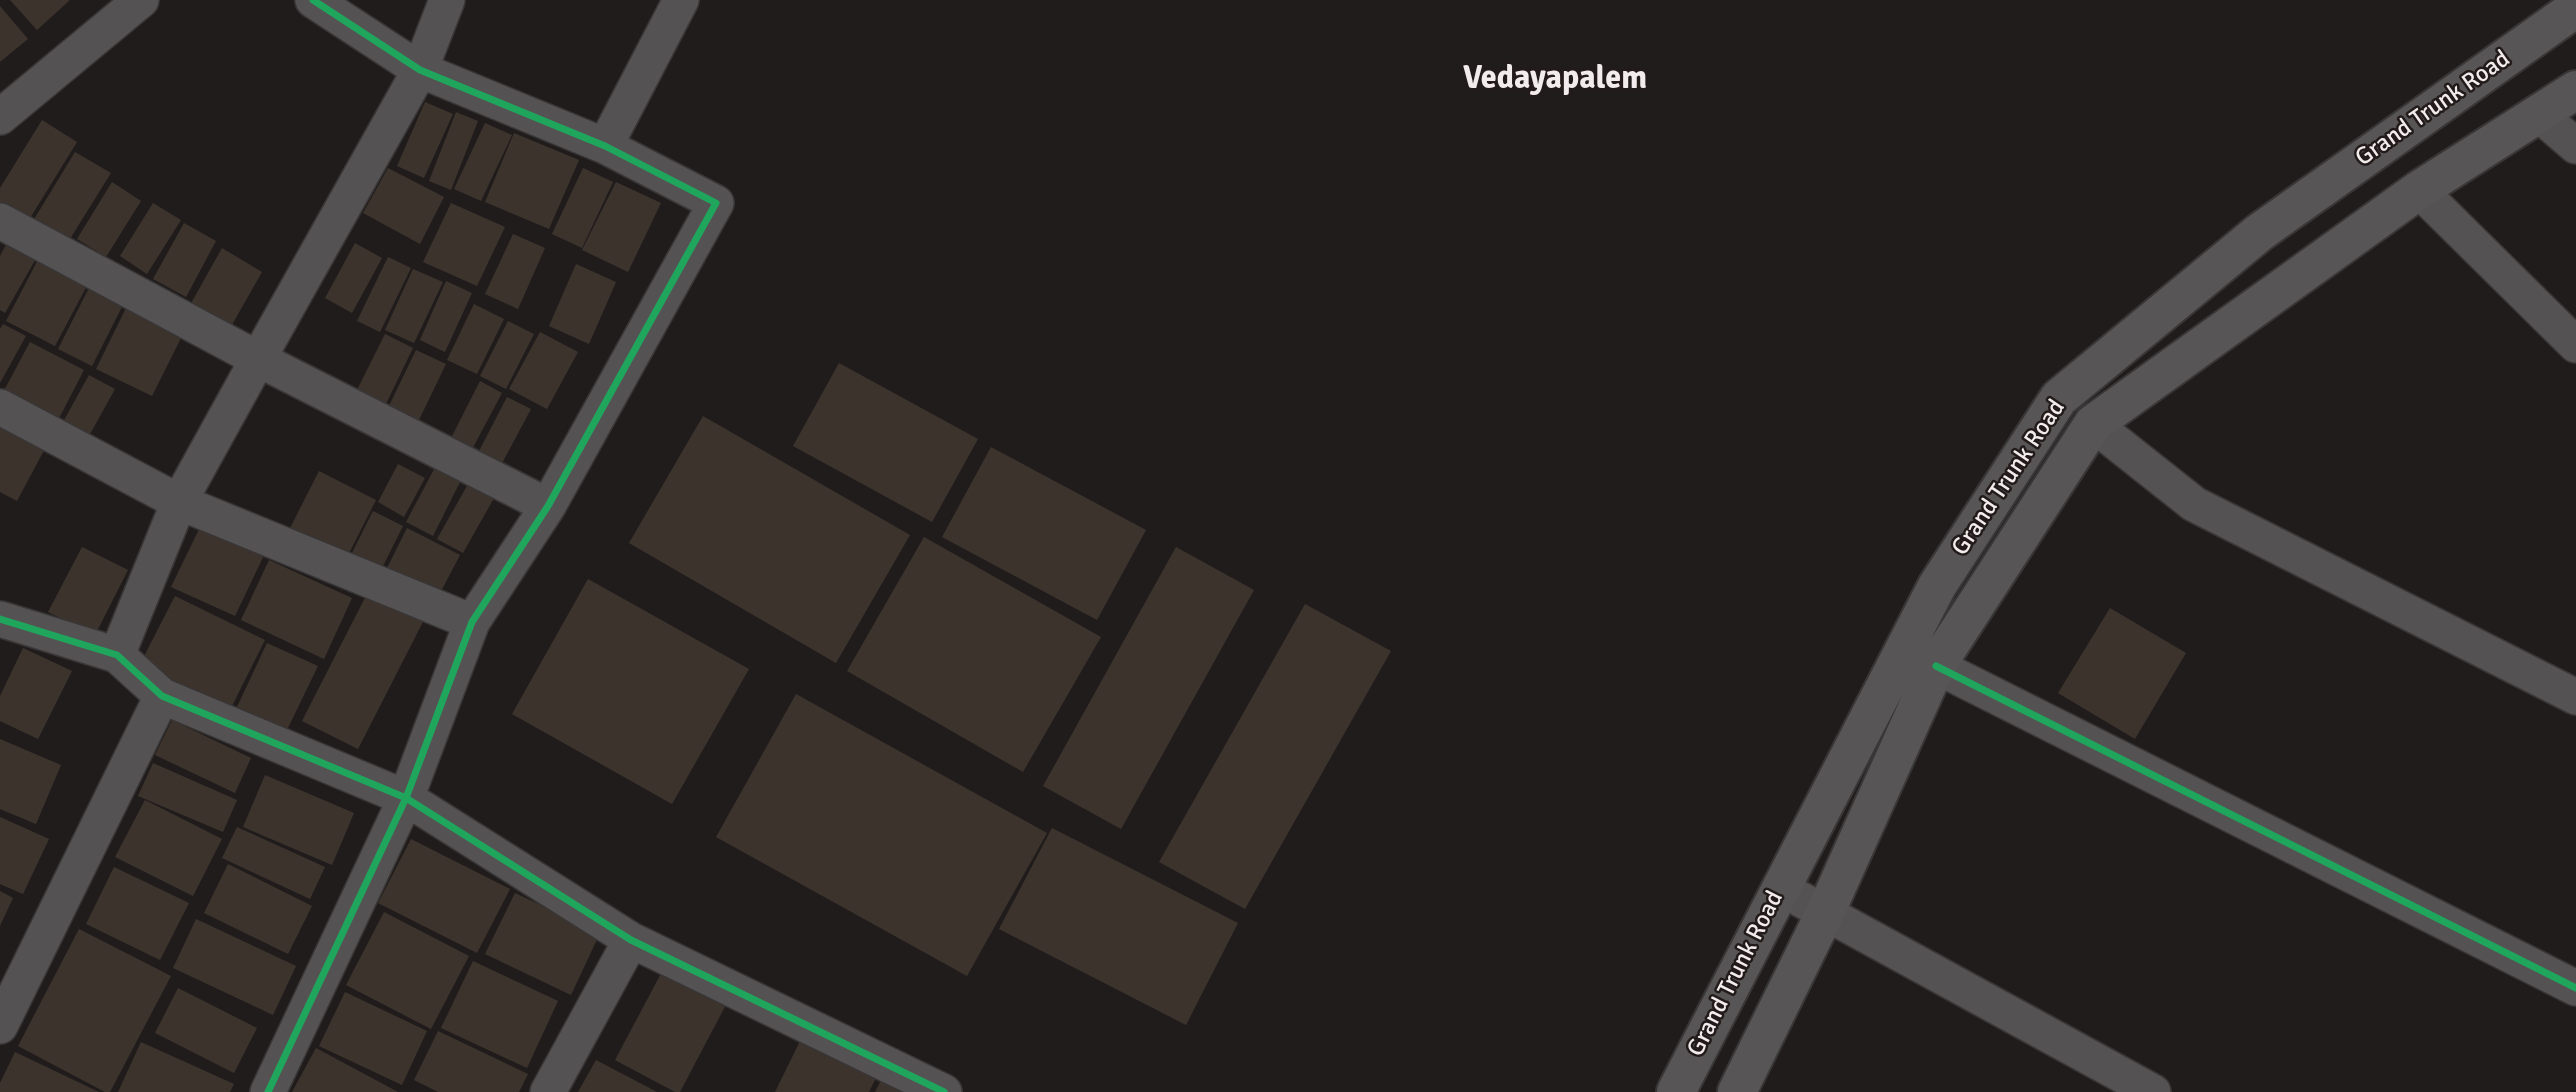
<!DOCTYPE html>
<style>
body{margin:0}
canvas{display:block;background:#201c1c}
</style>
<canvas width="2576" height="1092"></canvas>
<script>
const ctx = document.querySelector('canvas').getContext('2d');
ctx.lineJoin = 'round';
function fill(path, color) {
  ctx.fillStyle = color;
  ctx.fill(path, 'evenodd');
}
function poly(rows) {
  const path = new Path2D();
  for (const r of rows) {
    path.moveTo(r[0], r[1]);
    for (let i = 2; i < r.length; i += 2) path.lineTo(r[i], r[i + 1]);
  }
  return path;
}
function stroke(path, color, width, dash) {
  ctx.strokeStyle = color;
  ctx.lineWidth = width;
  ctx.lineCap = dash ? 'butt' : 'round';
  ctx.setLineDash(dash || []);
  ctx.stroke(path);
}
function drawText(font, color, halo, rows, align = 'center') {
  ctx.font = font + ' Signika,sans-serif';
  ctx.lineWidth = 5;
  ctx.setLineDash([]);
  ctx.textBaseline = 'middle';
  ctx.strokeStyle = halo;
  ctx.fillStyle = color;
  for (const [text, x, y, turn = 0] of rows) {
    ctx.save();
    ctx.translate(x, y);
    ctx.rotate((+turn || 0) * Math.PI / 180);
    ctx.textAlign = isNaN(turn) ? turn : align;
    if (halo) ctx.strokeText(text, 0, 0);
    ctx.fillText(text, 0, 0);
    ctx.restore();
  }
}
fill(poly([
 [10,0,70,0,37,30],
 [0,6,28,39,0,62],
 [425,102,453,114,424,178,397,166],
 [456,112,478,121,451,190,429,181],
 [42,120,77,142,27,223,0,207,0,188],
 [485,123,512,135,481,201,454,189],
 [514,133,579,160,549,229,485,202],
 [75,152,111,173,68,242,33,221],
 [388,168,444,197,420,244,363,213],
 [583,168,613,182,582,248,552,234],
 [112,182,141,201,106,257,77,239],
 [616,182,661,203,628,272,582,250],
 [153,203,181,220,147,274,120,256],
 [451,203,505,227,477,286,423,262],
 [184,223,216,241,186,297,153,279],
 [513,234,545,248,518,309,485,294],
 [9,239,38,255,5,313,0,310,0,256],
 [355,243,382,258,352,313,325,298],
 [222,248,262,272,229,330,189,307],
 [41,254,90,280,55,346,6,321],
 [388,257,411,268,380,332,357,321],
 [576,264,616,282,589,344,549,326],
 [413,269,443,282,414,343,385,330],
 [446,281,472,293,445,352,420,340],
 [92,282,126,299,92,366,58,349],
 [130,300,186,328,152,396,96,369],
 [474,304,504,319,477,374,447,360],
 [508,321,534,334,506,389,480,376],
 [3,324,26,336,0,383,0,329],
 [540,332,578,352,547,409,509,389],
 [385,334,413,348,384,408,355,394],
 [30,342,84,370,55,426,0,398],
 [416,350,446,364,417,424,387,410],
 [839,363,978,439,932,522,793,446],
 [89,375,115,389,84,445,58,431],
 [480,381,502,393,469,455,448,444],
 [507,397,531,409,500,467,477,455],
 [0,412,50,439,17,501,0,492],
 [703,416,910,535,836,663,629,543],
 [991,447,1146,530,1097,620,942,537],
 [440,458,465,472,433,536,406,522],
 [398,464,425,478,404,517,378,502],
 [319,471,376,500,344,563,287,534],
 [472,477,498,491,463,553,437,539],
 [373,511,403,526,379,574,349,559],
 [202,523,265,553,235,616,171,587],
 [407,528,460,555,436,601,384,574],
 [924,537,1101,637,1023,772,847,671],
 [82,547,128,570,95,635,48,612],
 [1176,547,1254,590,1121,829,1043,786],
 [269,560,352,598,324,659,241,620],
 [588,579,749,669,672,804,512,714],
 [371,586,427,614,358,749,302,721],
 [175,596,265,640,229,712,138,668],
 [1305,604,1391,651,1245,909,1159,862],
 [2110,608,2186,653,2135,739,2058,693],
 [267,643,318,666,287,730,237,707],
 [23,648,72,671,38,739,0,721,0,696],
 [796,694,1047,833,967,976,716,837],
 [172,720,251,758,235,793,155,755],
 [0,739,61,765,36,824,0,809],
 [153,763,237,800,223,832,138,796],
 [265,775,354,813,332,865,243,827],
 [145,800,222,839,193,896,115,857],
 [0,817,49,839,23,894,0,884],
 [237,827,325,867,310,899,222,858],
 [1052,828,1238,923,1186,1025,999,929],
 [411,839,510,889,477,953,378,903],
 [228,864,312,906,288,954,204,913],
 [114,867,189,903,160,960,86,924],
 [0,891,13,898,0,926],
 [515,893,600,933,571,995,485,954],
 [384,912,469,956,431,1029,346,985],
 [196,919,296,966,273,1015,173,968],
 [79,929,171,976,110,1092,105,1092,18,1046],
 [473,961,558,1001,527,1068,441,1028],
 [665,966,729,999,680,1092,675,1092,615,1060],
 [178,988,257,1028,234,1073,155,1033],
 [345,992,427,1031,402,1085,319,1046],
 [438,1031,528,1074,519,1092,438,1092,414,1080],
 [804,1033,880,1070,869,1092,775,1092],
 [141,1042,234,1084,230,1092,118,1092],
 [316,1048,398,1092,292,1092],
 [15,1052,99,1092,0,1092,0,1083],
 [596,1060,657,1092,578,1092],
 [885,1072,923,1092,875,1092]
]), '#3d332d');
const street = poly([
 [447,0,420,70,258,359,548,506],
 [2540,115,2576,146],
 [0,117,141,0],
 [605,146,681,0],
 [2419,190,2576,345],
 [0,221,258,359,179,502,117,655],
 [0,407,179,502,472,622],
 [2093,424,2194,504,2576,697],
 [0,619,117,655,162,696,406,798,631,940,944,1092],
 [1936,666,2576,988],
 [1780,888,2153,1092],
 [0,1026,162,696],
 [268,1092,406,798,472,622,548,506,716,203,605,146,420,70,313,0],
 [548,1092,631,940]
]);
const secondary = poly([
 [1676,1092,1937,586,2059,398,2260,232,2576,8],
 [1737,1092,1826,911,1936,666,2093,424,2419,190,2576,90]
]);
stroke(street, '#383636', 38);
stroke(secondary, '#383636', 42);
stroke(street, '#555253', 35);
stroke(secondary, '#575555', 38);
stroke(poly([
 [0,619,117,655,162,696,406,798,631,940,944,1092],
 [1936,666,2576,988],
 [268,1092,406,798,472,622,548,506,716,203,605,146,420,70,313,0]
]), '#20a55d', 7);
drawText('24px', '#f2edec', '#221b1a', [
 ["Grand Trunk Road",2433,109,-35],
 ["Grand Trunk Road",2009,478,-56],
 ["Grand Trunk Road",1736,974,-63]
]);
drawText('bold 32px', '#f2edec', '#221b1a', [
 ["Vedayapalem",1555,80]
]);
</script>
